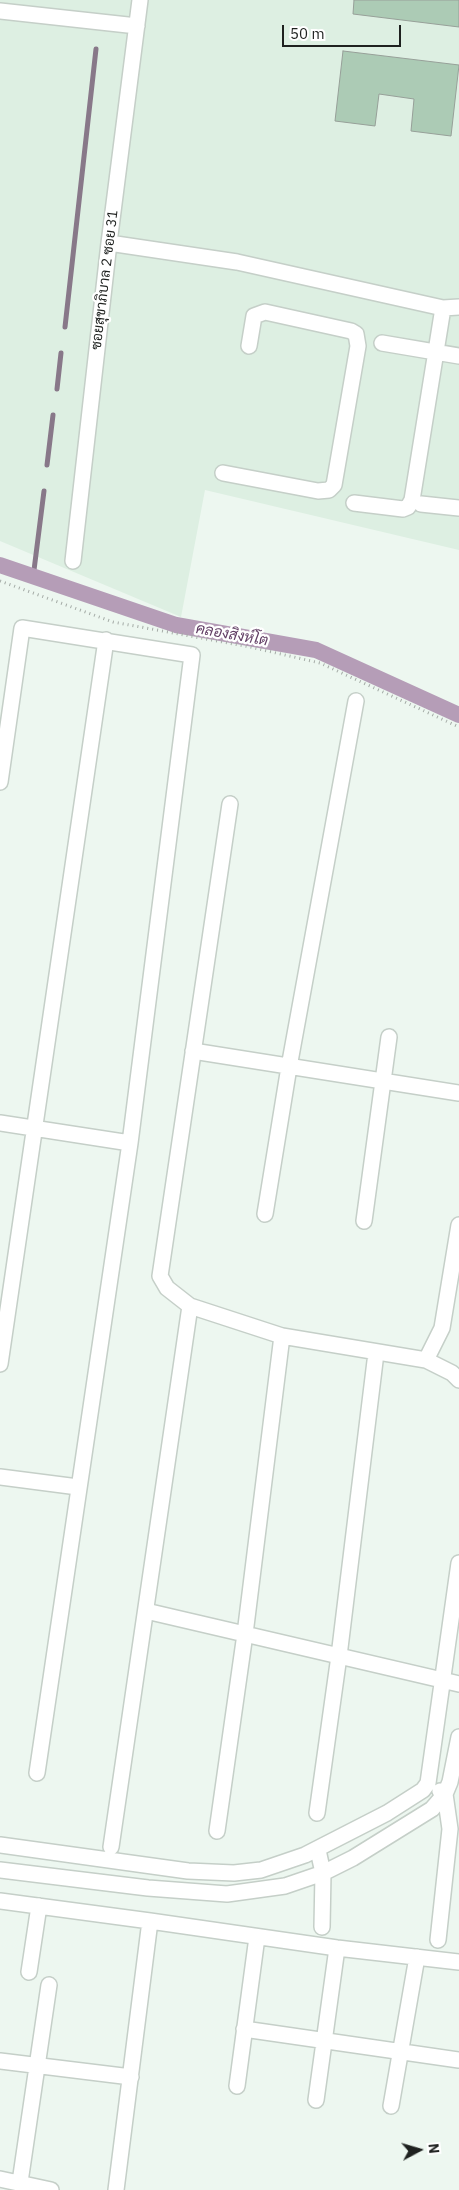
<!DOCTYPE html>
<meta charset="utf-8">
<style>
body{margin:0}
#map{position:relative;width:459px;height:2190px;overflow:hidden;background:#edf7f0;font-family:"IBM Plex Sans",sans-serif}
canvas{display:block}
.north{position:absolute;left:394px;top:2125px;width:50px;height:50px;-webkit-text-stroke:4px #fff;paint-order:stroke;rotate:84deg;font-size:14px;font-weight:700;line-height:20px;text-align:center;color:#1e211f}
.north::after{content:'';display:block;margin:auto;width:18px;height:22px;background:#1e211f;clip-path:polygon(50% 0,100% 100%,50% 72%,0 100%)}
.scale{position:absolute;left:282px;top:25px;width:119px;height:22px;box-sizing:border-box;border:2px solid #1e211f;border-top:0;padding-left:6px;font-size:15px;line-height:18px;white-space:nowrap;color:#1e211f;-webkit-text-stroke:4px #fff;paint-order:stroke}
</style>
<div id="map">
<canvas width="459" height="2190"></canvas>
<div class="north">N</div>
<div class="scale">50 m</div>
</div>
<script>
const ctx = document.querySelector('canvas').getContext('2d');
ctx.lineJoin = 'round';
function fill(path, color) {
  ctx.fillStyle = color;
  ctx.fill(path, 'evenodd');
}
function poly(rows) {
  const path = new Path2D();
  for (const r of rows) {
    path.moveTo(r[0], r[1]);
    for (let i = 2; i < r.length; i += 2) path.lineTo(r[i], r[i + 1]);
  }
  return path;
}
function stroke(path, color, width, dash) {
  ctx.strokeStyle = color;
  ctx.lineWidth = width;
  ctx.lineCap = dash ? 'butt' : 'round';
  ctx.setLineDash(dash || []);
  ctx.stroke(path);
}
function drawText(font, color, halo, rows, align = 'center') {
  ctx.font = font + ' "IBM Plex Sans",Sarabun,sans-serif';
  ctx.lineWidth = 4.5;
  ctx.setLineDash([]);
  ctx.textBaseline = 'middle';
  ctx.strokeStyle = halo;
  ctx.fillStyle = color;
  for (const [text, x, y, turn = 0] of rows) {
    ctx.save();
    ctx.translate(x, y);
    ctx.rotate((+turn || 0) * Math.PI / 180);
    ctx.textAlign = isNaN(turn) ? turn : align;
    if (halo) ctx.strokeText(text, 0, 0);
    ctx.fillText(text, 0, 0);
    ctx.restore();
  }
}
fill(poly([
 [0,0,459,0,459,550,205,490,181,617,0,541]
]), '#ddefe2');
stroke(poly([
 [65,327,96,49],
 [57,389,61,353],
 [47,465,53,415],
 [33,578,44,491]
]), '#887889', 5);
stroke(poly([
 [0,565,176,625,316,650,459,715]
]), '#b59db7', 16);
const building = poly([
 [354,0,459,0,459,27,353,14,354,0],
 [343,51,459,65,451,136,411,131,414,99,379,94,375,126,335,121,343,51]
]);
fill(building, '#accbb5');
stroke(building, '#97a099', 1);
const minor = poly([
 [0,11,137,26],
 [109,243,237,262,443,308,459,307],
 [382,343,459,356],
 [223,473,318,491,329,490,334,485,358,346,356,334,351,331,265,312,254,316,249,346],
 [354,503,403,509,408,507,412,500,443,308],
 [421,504,459,508],
 [73,561,109,243,140,0],
 [0,782,22,628,192,655,130,1143,37,1773],
 [230,804,160,1276,167,1288,190,1306,282,1336,426,1360,452,1373,459,1380],
 [193,1051,459,1093],
 [0,1123,130,1143],
 [265,1214,289,1067,356,701],
 [364,1221,389,1037],
 [426,1360,442,1328,459,1225],
 [0,1364,106,640],
 [0,1477,78,1487],
 [146,1611,459,1684],
 [317,1813,339,1656,376,1353],
 [217,1831,245,1634,282,1336],
 [0,1845,188,1871,234,1873,261,1870,305,1855,387,1813,423,1790,428,1783,459,1563],
 [111,1847,190,1306],
 [318,1850,323,1873,322,1927],
 [0,1870,148,1888,227,1894,285,1886,323,1873,353,1858,432,1809,445,1794,450,1782,459,1737],
 [0,1901,150,1921,337,1948,459,1962],
 [438,1940,450,1829,445,1794,440,1791],
 [29,1972,39,1906],
 [244,2029,459,2060],
 [0,2061,131,2077],
 [237,2086,257,1937],
 [316,2100,337,1948],
 [391,2106,417,1957],
 [0,2179,51,2190],
 [20,2182,49,1985],
 [116,2190,150,1921]
]);
stroke(minor, '#c5cfc8', 18);
stroke(poly([
 [0,581,113,622,250,647,320,663,459,727]
]), '#a4aba6', 3, [1, 4]);
stroke(minor, '#fff', 15);
drawText('14px', '#1e211f', '#fff', [
 ["ซอยสุขาภิบาล 2 ซอย 31",105,280,-83]
]);
drawText('italic 15px', '#623f65', '#fff', [
 ["คลองสิงห์โต",232,635,10]
]);
</script>
